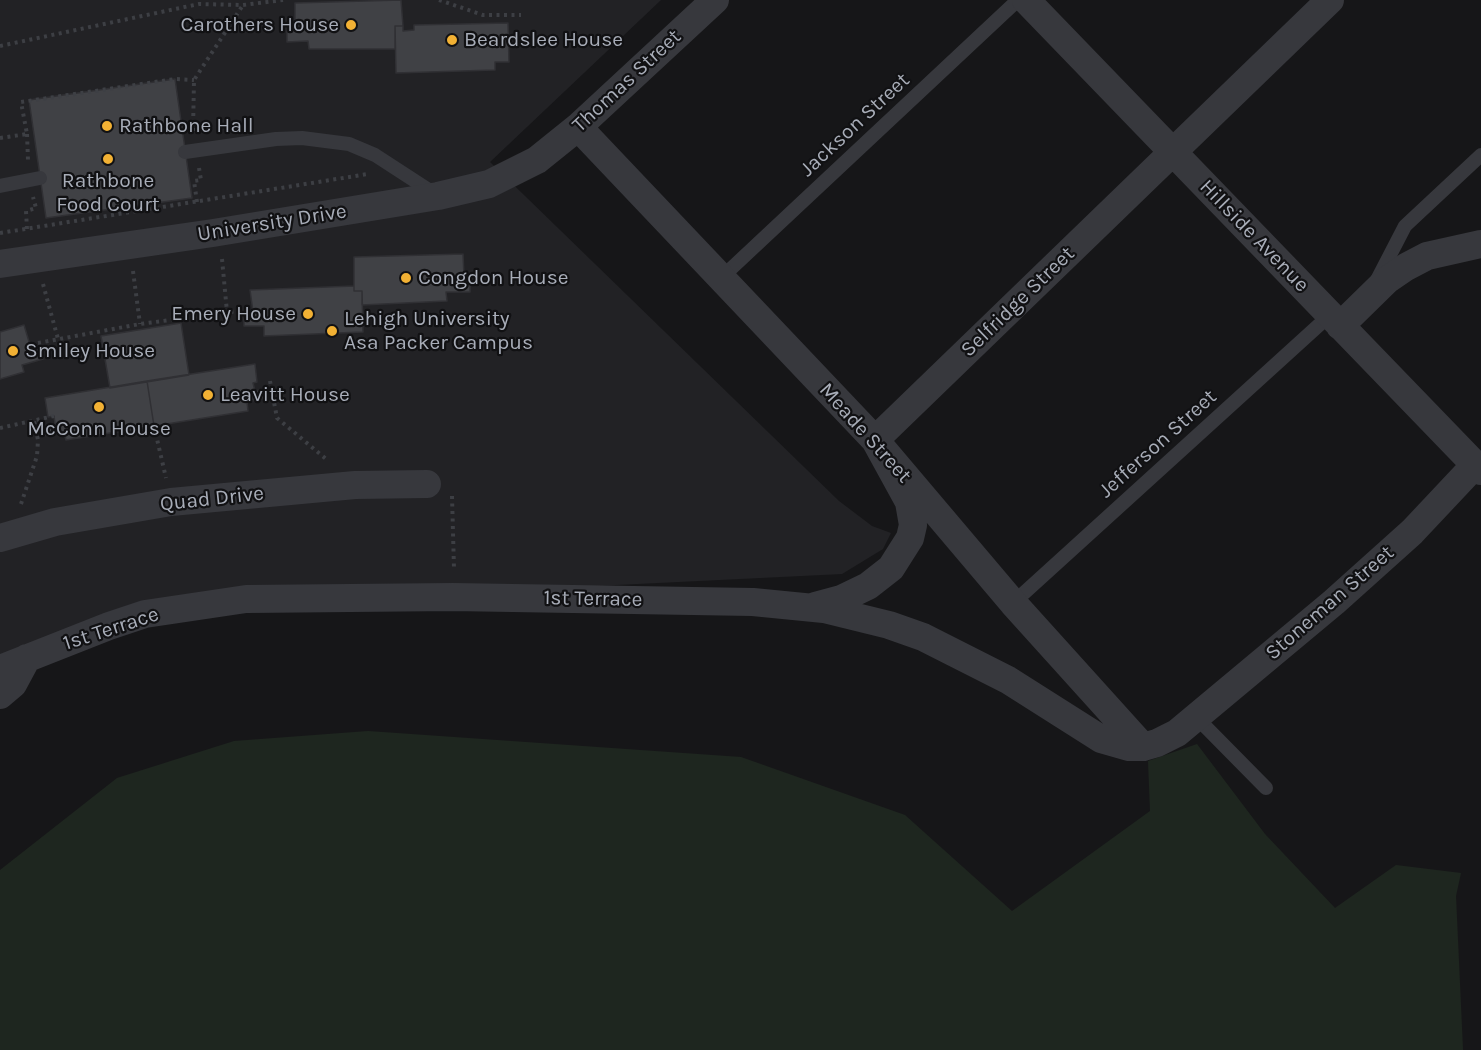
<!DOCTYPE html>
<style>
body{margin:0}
canvas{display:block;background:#161618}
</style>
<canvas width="1481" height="1050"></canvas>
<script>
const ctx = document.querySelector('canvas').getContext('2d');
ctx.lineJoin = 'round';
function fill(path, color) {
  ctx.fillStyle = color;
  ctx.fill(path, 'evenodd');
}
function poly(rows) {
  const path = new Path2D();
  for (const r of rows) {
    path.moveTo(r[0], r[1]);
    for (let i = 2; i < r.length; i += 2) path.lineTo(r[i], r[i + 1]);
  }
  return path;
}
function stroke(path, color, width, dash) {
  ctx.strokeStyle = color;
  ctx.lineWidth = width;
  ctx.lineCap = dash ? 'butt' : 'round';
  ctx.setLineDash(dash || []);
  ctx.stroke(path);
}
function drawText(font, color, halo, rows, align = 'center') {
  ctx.font = font + ' Karla,sans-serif';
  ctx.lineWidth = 4.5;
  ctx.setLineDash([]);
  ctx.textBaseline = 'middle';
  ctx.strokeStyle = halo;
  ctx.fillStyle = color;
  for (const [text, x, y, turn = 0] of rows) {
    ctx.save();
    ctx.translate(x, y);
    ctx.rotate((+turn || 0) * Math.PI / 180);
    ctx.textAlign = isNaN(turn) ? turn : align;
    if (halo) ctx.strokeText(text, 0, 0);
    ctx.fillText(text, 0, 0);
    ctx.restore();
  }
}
fill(poly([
 [0,0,661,0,490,162,839,501,872,526,891,533,883,549,842,574,186,606,0,681]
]), '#222225');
fill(poly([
 [368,731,741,757,905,815,1012,911,1150,811,1148,761,1197,744,1265,834,1335,908,1396,865,1461,873,1456,896,1463,1050,0,1050,0,870,117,778,234,741]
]), '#1e261f');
const building = poly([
 [401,0,403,26,395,26,395,49,309,49,308,41,287,42,287,31,300,31,299,24,295,24,295,3,401,0],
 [508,23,509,62,495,62,495,70,396,73,395,26,403,26,403,31,414,30,414,25,508,23],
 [175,79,192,198,46,218,29,100,175,79],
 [463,254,464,276,457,276,457,280,470,280,470,292,446,292,447,301,362,305,362,291,354,291,354,257,463,254],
 [354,286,354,291,362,291,363,332,264,336,264,326,244,326,244,319,254,319,250,290,354,286],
 [181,323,189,375,110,388,101,336,181,323],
 [24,325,30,345,26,346,27,353,40,349,43,359,22,365,24,372,0,379,0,332,24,325],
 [255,364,257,382,253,383,255,391,266,389,267,398,247,402,248,411,154,426,147,381,255,364],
 [147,381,154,426,66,440,64,432,43,436,42,426,55,424,54,416,48,417,45,398,147,381]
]);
fill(building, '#404145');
stroke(building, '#303034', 1.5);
stroke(poly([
 [439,0,483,15,521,15],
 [0,46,199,4,243,5,283,0],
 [193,131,194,80,243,5],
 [27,134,28,160],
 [0,138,27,134,21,102,175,79,194,80],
 [197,202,194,181,201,180,199,168],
 [27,229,26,211,36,208,33,197],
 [0,233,368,174],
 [222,259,227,312],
 [133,271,140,324],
 [43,284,58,339],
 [38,343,140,324,238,311],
 [270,381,277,418,326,459],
 [154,426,166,478],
 [0,428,54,416],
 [452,496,454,569],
 [21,504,37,456,38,440,34,421]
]), '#3d3f44', 4, [3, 4.5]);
stroke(poly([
 [185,152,276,139,302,138,349,144,375,155,435,194],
 [0,186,40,178],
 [720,279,1018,0],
 [1376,282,1405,226,1481,155],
 [1013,603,1330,315],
 [1196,717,1266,788]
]), '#37383d', 14);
stroke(poly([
 [1026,0,1481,471],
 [578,127,875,440,1013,603,1143,747],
 [0,264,213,233,438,196,489,184,537,160,578,127,715,0],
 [1340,326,1387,280,1406,267,1427,256,1481,244],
 [0,538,55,522,171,502,355,485,427,484],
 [815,606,841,599,868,586,891,568,910,538,913,525,909,502,875,440,1330,0],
 [0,669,109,626,145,614,246,599,453,597,753,602,824,609,889,625,923,637,1008,680,1101,739,1129,747,1143,747,1157,743,1177,733,1334,602,1412,532,1475,465],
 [0,695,13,684,27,658]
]), '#37383d', 28);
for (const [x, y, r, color] of [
 [351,25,6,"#f2b134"],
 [452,40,6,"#f2b134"],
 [107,126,6,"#f2b134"],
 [108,159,6,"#f2b134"],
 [406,278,6,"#f2b134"],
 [308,314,6,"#f2b134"],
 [332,331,6,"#f2b134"],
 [13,351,6,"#f2b134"],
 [208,395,6,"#f2b134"],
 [99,407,6,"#f2b134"]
]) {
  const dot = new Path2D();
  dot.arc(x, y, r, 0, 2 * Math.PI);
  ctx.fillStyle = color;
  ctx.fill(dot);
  stroke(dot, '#111113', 2);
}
drawText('21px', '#a8adb8', '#111113', [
 ["Carothers House",339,25,"right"],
 ["Beardslee House",464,40],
 ["Rathbone Hall",119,126],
 ["Rathbone",108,181,"center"],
 ["Food Court",108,205,"center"],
 ["Congdon House",418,278],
 ["Emery House",296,314,"right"],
 ["Lehigh University",344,319],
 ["Asa Packer Campus",344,343],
 ["Smiley House",25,351],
 ["Leavitt House",220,395],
 ["McConn House",99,429,"center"]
], 'left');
drawText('21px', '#a8adb8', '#111113', [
 ["Thomas Street",627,81,-43],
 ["Jackson Street",855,125,-43],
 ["University Drive",272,223,-9],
 ["Hillside Avenue",1254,236,46],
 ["Selfridge Street",1018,302,-44],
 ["Meade Street",865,433,48],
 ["Jefferson Street",1158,444,-42],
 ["Quad Drive",212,499,-6],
 ["1st Terrace",593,599,1],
 ["Stoneman Street",1330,603,-41],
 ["1st Terrace",111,629,-18]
]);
</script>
